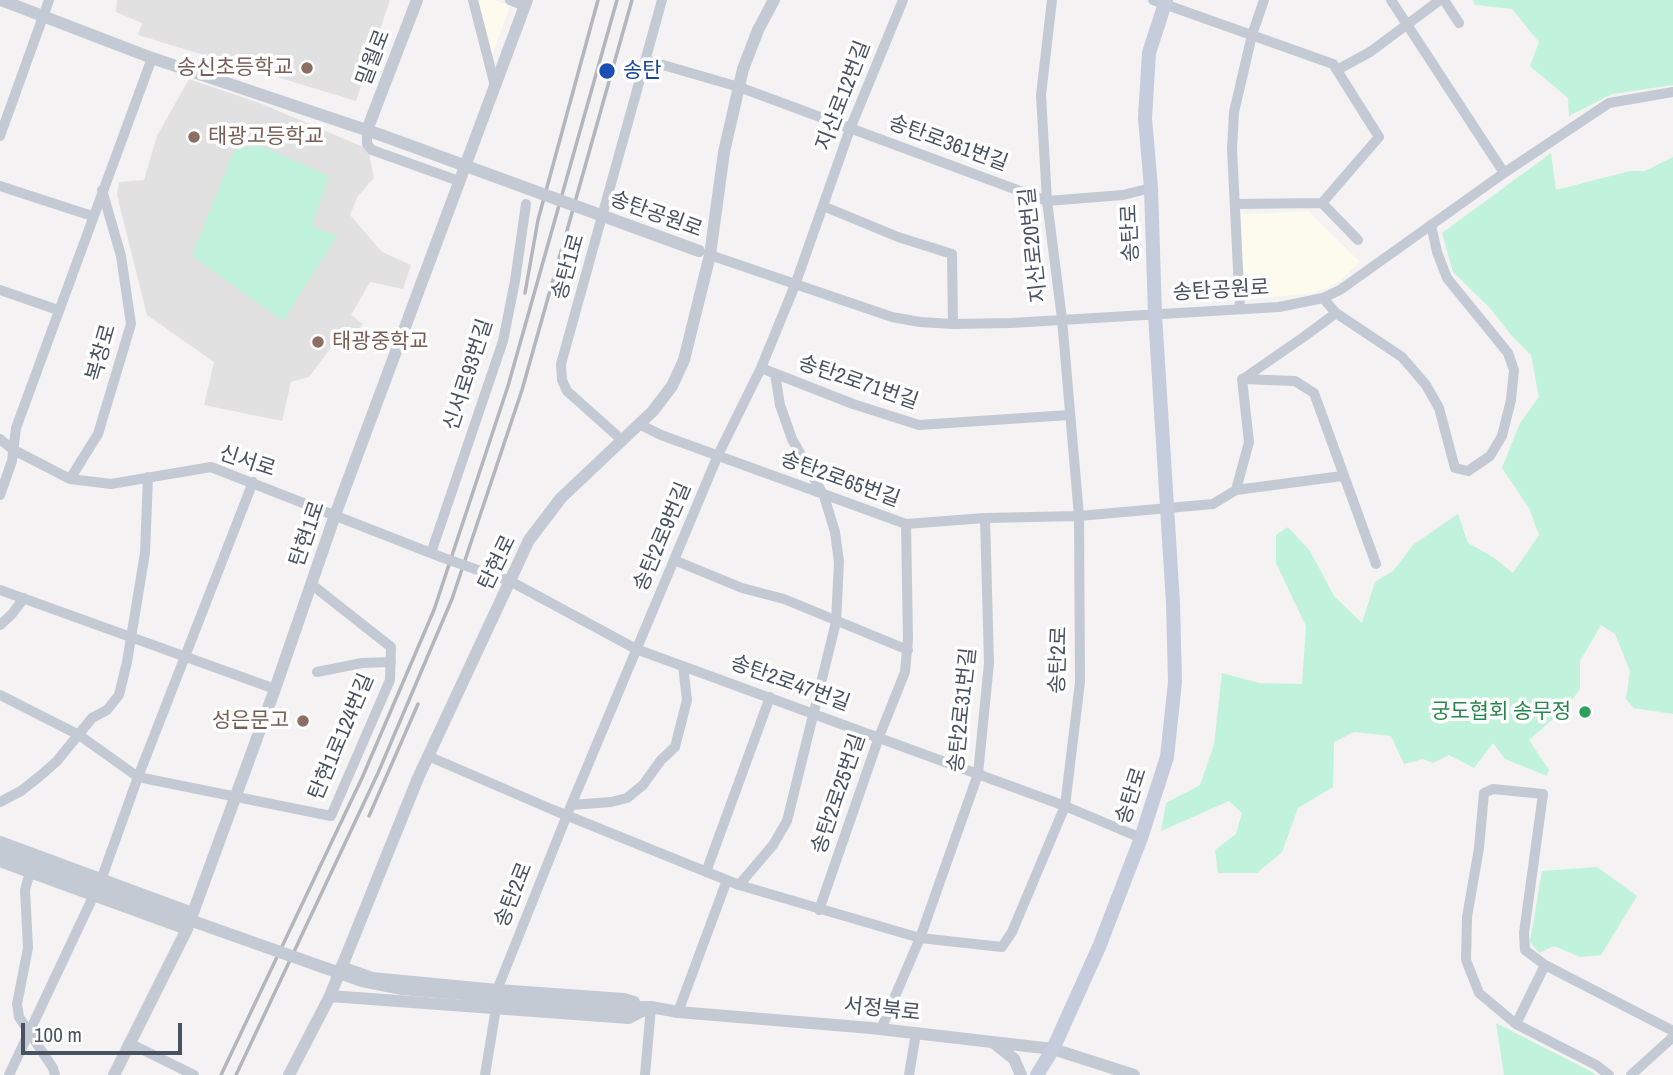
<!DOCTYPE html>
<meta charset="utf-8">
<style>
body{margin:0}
#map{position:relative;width:1673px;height:1075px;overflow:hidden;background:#f4f2f2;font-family:"Archivo Narrow",sans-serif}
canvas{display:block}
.scale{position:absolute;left:21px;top:1023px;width:161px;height:32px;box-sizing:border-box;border:4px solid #495261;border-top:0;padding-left:9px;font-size:21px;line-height:24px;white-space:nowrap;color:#495261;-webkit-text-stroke:5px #fff;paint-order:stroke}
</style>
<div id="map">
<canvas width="1673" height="1075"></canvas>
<div class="scale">100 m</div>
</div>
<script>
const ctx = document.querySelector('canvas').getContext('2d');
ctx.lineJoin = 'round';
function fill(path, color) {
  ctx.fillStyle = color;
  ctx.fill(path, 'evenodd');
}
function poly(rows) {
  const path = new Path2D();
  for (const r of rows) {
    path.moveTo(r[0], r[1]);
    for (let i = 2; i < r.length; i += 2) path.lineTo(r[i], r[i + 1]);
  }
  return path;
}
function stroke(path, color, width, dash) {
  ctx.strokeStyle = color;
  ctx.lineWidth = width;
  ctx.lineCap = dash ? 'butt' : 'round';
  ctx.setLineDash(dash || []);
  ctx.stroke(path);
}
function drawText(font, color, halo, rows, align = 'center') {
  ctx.font = font + ' "Archivo Narrow","Noto Sans KR",sans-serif';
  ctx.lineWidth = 7;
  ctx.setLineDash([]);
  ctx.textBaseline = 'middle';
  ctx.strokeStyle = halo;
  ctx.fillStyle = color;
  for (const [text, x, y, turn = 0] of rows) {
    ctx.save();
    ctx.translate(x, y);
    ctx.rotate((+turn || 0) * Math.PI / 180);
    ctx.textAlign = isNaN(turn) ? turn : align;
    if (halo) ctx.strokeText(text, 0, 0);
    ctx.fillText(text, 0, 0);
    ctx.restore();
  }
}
fill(poly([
 [478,0,495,0,510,6,492,55],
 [1308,211,1360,262,1337,283,1314,293,1244,300,1241,214]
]), '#fdfbed');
fill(poly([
 [117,0,390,0,356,101,138,35,142,23,116,12],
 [189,79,262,104,368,149,374,178,358,196,350,215,382,252,411,265,403,289,370,282,351,315,363,324,348,340,333,345,309,377,291,382,282,421,204,405,214,362,147,315,117,195,119,182,144,180,157,136]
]), '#e2e1e1');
fill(poly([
 [1473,0,1673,0,1673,85,1612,94,1569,116,1568,98,1530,66,1539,42,1512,9,1475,5],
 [237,143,251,149,254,143,329,176,312,226,337,236,283,321,192,256],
 [1551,153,1556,190,1630,171,1645,171,1673,157,1673,714,1634,708,1626,699,1630,671,1615,634,1601,625,1580,661,1580,689,1567,707,1529,740,1549,770,1547,776,1505,759,1493,743,1474,768,1449,755,1433,763,1423,759,1404,764,1391,736,1354,732,1334,742,1333,787,1298,808,1282,852,1257,873,1218,873,1215,850,1236,834,1242,813,1229,801,1161,831,1166,803,1200,785,1214,745,1222,673,1259,683,1302,684,1306,626,1276,563,1276,535,1288,527,1310,551,1334,596,1362,623,1375,582,1393,571,1414,544,1458,514,1468,543,1493,557,1513,573,1539,535,1529,508,1502,468,1520,423,1539,397,1531,355,1511,335,1490,308,1453,272,1442,233],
 [1597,867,1637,896,1601,955,1580,957,1554,946,1539,953,1530,942,1542,871],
 [1496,1023,1592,1072,1595,1075,1504,1075]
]), '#c1f2db');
stroke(poly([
 [473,0,495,86],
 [510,0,525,6],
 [1153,0,1333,64,1379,137,1322,203,1235,204],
 [1391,0,1504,173],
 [1444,0,1459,23],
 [646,60,739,87,1047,201,1123,195,1151,188],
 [1337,70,1370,52,1440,0],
 [367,130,367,144,372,150,459,181],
 [0,136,49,0],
 [0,186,92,216],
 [1322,203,1358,240],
 [823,206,898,237,952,254,953,324],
 [710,255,892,317,920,322,953,324,1011,323,1279,307,1323,298,1340,290,1504,173,1609,103,1673,92],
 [0,290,58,310],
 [1323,298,1336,313,1402,357,1426,385,1439,408,1455,468,1468,471,1490,456,1502,436,1511,400,1514,370,1508,353,1447,278,1437,252,1431,225],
 [1240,309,1232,149,1234,112,1252,35,1264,0],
 [761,368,853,404,919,425,1069,415],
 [1243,379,1305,336,1336,313],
 [639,424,661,435,906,524,985,518,1079,516,1213,504,1236,490,1249,442,1242,379,1295,381,1314,393,1376,564],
 [0,439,12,449,70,479,111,484,211,467,441,557],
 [623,441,567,391,562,380,561,364,662,0],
 [70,479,98,434,131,324,121,256,102,190],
 [1236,490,1342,476],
 [0,495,12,461,16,428,152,58],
 [431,553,503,341,515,281,526,204],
 [674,560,742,588,784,599,908,650],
 [492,575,510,581,636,649,1065,806,1141,838],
 [0,590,275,689],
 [0,625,12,614,24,598],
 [317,672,362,663,391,662],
 [0,695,79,735,138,777,331,816,390,680,391,647,311,584],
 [428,756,551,809,739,885,920,938,1002,947,1012,932,1065,806,1080,682,1079,516,1062,319,1047,201,1041,95,1052,0],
 [0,802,21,791,40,776,57,761,92,718,107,710,119,695,127,662,145,553,148,477],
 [571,805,611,802,627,798,643,785,661,760,675,747,687,700,683,666],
 [30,872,25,890,28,948,17,1004,19,1017,53,1068,55,1075],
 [706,872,770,697],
 [739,885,773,845,787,821,836,622,839,562,835,532,824,496,792,439,780,405,775,374],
 [819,910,879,737,905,672,908,639,906,524],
 [1545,965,1673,1031],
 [497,990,567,815,718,455,761,368,795,285,850,129,903,0],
 [678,1012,727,880],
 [1516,1024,1545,965,1525,950,1524,933,1543,794,1493,789,1484,793,1479,848,1467,917,1466,960,1479,993,1516,1024,1596,1065,1609,1075],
 [881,1029,920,938,978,774,989,663,985,518],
 [129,1043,194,1075],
 [9,1075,101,880,138,777,253,482],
 [485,1075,496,1008],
 [645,1075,651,1007],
 [909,1075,916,1033],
 [1631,1075,1673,1037]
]), '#c3cad4', 10);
stroke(poly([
 [1,0,152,58,381,135],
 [367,130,417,0],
 [0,842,192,913],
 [0,861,187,929],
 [341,967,372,978,497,990,624,999,634,1002],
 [330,996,629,1018,648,1008],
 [622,1007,651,1007,678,1012,871,1028,1053,1049,1134,1075],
 [993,1042,1014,1059,1021,1075],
 [114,1075,187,929,275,689,335,515,527,0],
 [289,1075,330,996,418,778,529,540,561,498,653,411,672,386,684,360,710,255,724,152,743,69,758,30,774,0]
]), '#c3cad4', 12);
stroke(poly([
 [1037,1075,1053,1049,1099,947,1141,838,1167,757,1175,682,1173,603,1155,314,1151,188,1145,118,1149,53,1166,0]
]), '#c5ccdb', 14);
stroke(poly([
 [525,293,538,220,598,0],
 [369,816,418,704],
 [221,1075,362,778,434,610,508,386,617,0],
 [236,1075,378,773,452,599,522,390,632,0]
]), '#b4b6bd', 3.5);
stroke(poly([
 [441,557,492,575]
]), '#c3cad4', 10);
stroke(poly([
 [381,135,699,251],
 [0,853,362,981,402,989,622,1007]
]), '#c3cad4', 12);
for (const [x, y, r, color] of [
 [307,68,7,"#8d6e63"],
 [607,71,9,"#1a4fb4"],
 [194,137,7,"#8d6e63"],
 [318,342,7,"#8d6e63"],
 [1585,712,7,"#2e9e5b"],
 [303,721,7,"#8d6e63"]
]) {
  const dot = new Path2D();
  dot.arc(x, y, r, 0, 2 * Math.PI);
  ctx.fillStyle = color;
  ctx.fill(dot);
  stroke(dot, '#fff', 2.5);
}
drawText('21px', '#495261', '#fff', [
 ["밀월로",374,58,-69],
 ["지산로12번길",844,96,-69],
 ["송탄로361번길",948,144,20],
 ["송탄공원로",656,215,20],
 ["송탄로",1131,233,-92],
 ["지산로20번길",1034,245,-96],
 ["송탄1로",569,267,-74],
 ["송탄공원로",1221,291,-3],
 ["복창로",102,353,-74],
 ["신서로93번길",469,375,-72],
 ["송탄2로71번길",858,383,19],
 ["신서로",247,462,18],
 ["송탄2로65번길",840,480,20],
 ["탄현1로",308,534,-71],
 ["송탄2로9번길",663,537,-67],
 ["탄현로",498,563,-64],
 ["송탄2로",1059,660,-88],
 ["송탄2로47번길",790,684,20],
 ["송탄2로31번길",963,710,-84],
 ["탄현1로124번길",342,737,-67],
 ["송탄2로25번길",839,794,-71],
 ["송탄로",1132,796,-72],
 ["송탄2로",514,895,-68],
 ["서정북로",882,1010,6]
]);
drawText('21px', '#785e54', '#fff', [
 ["송신초등학교",293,68],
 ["태광고등학교",208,137,"left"],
 ["태광중학교",332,342,"left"],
 ["성은문고",289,721]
], 'right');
drawText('21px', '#164399', '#fff', [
 ["송탄",623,71]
], 'left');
drawText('21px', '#27864d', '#fff', [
 ["궁도협회 송무정",1571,712]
], 'right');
</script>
